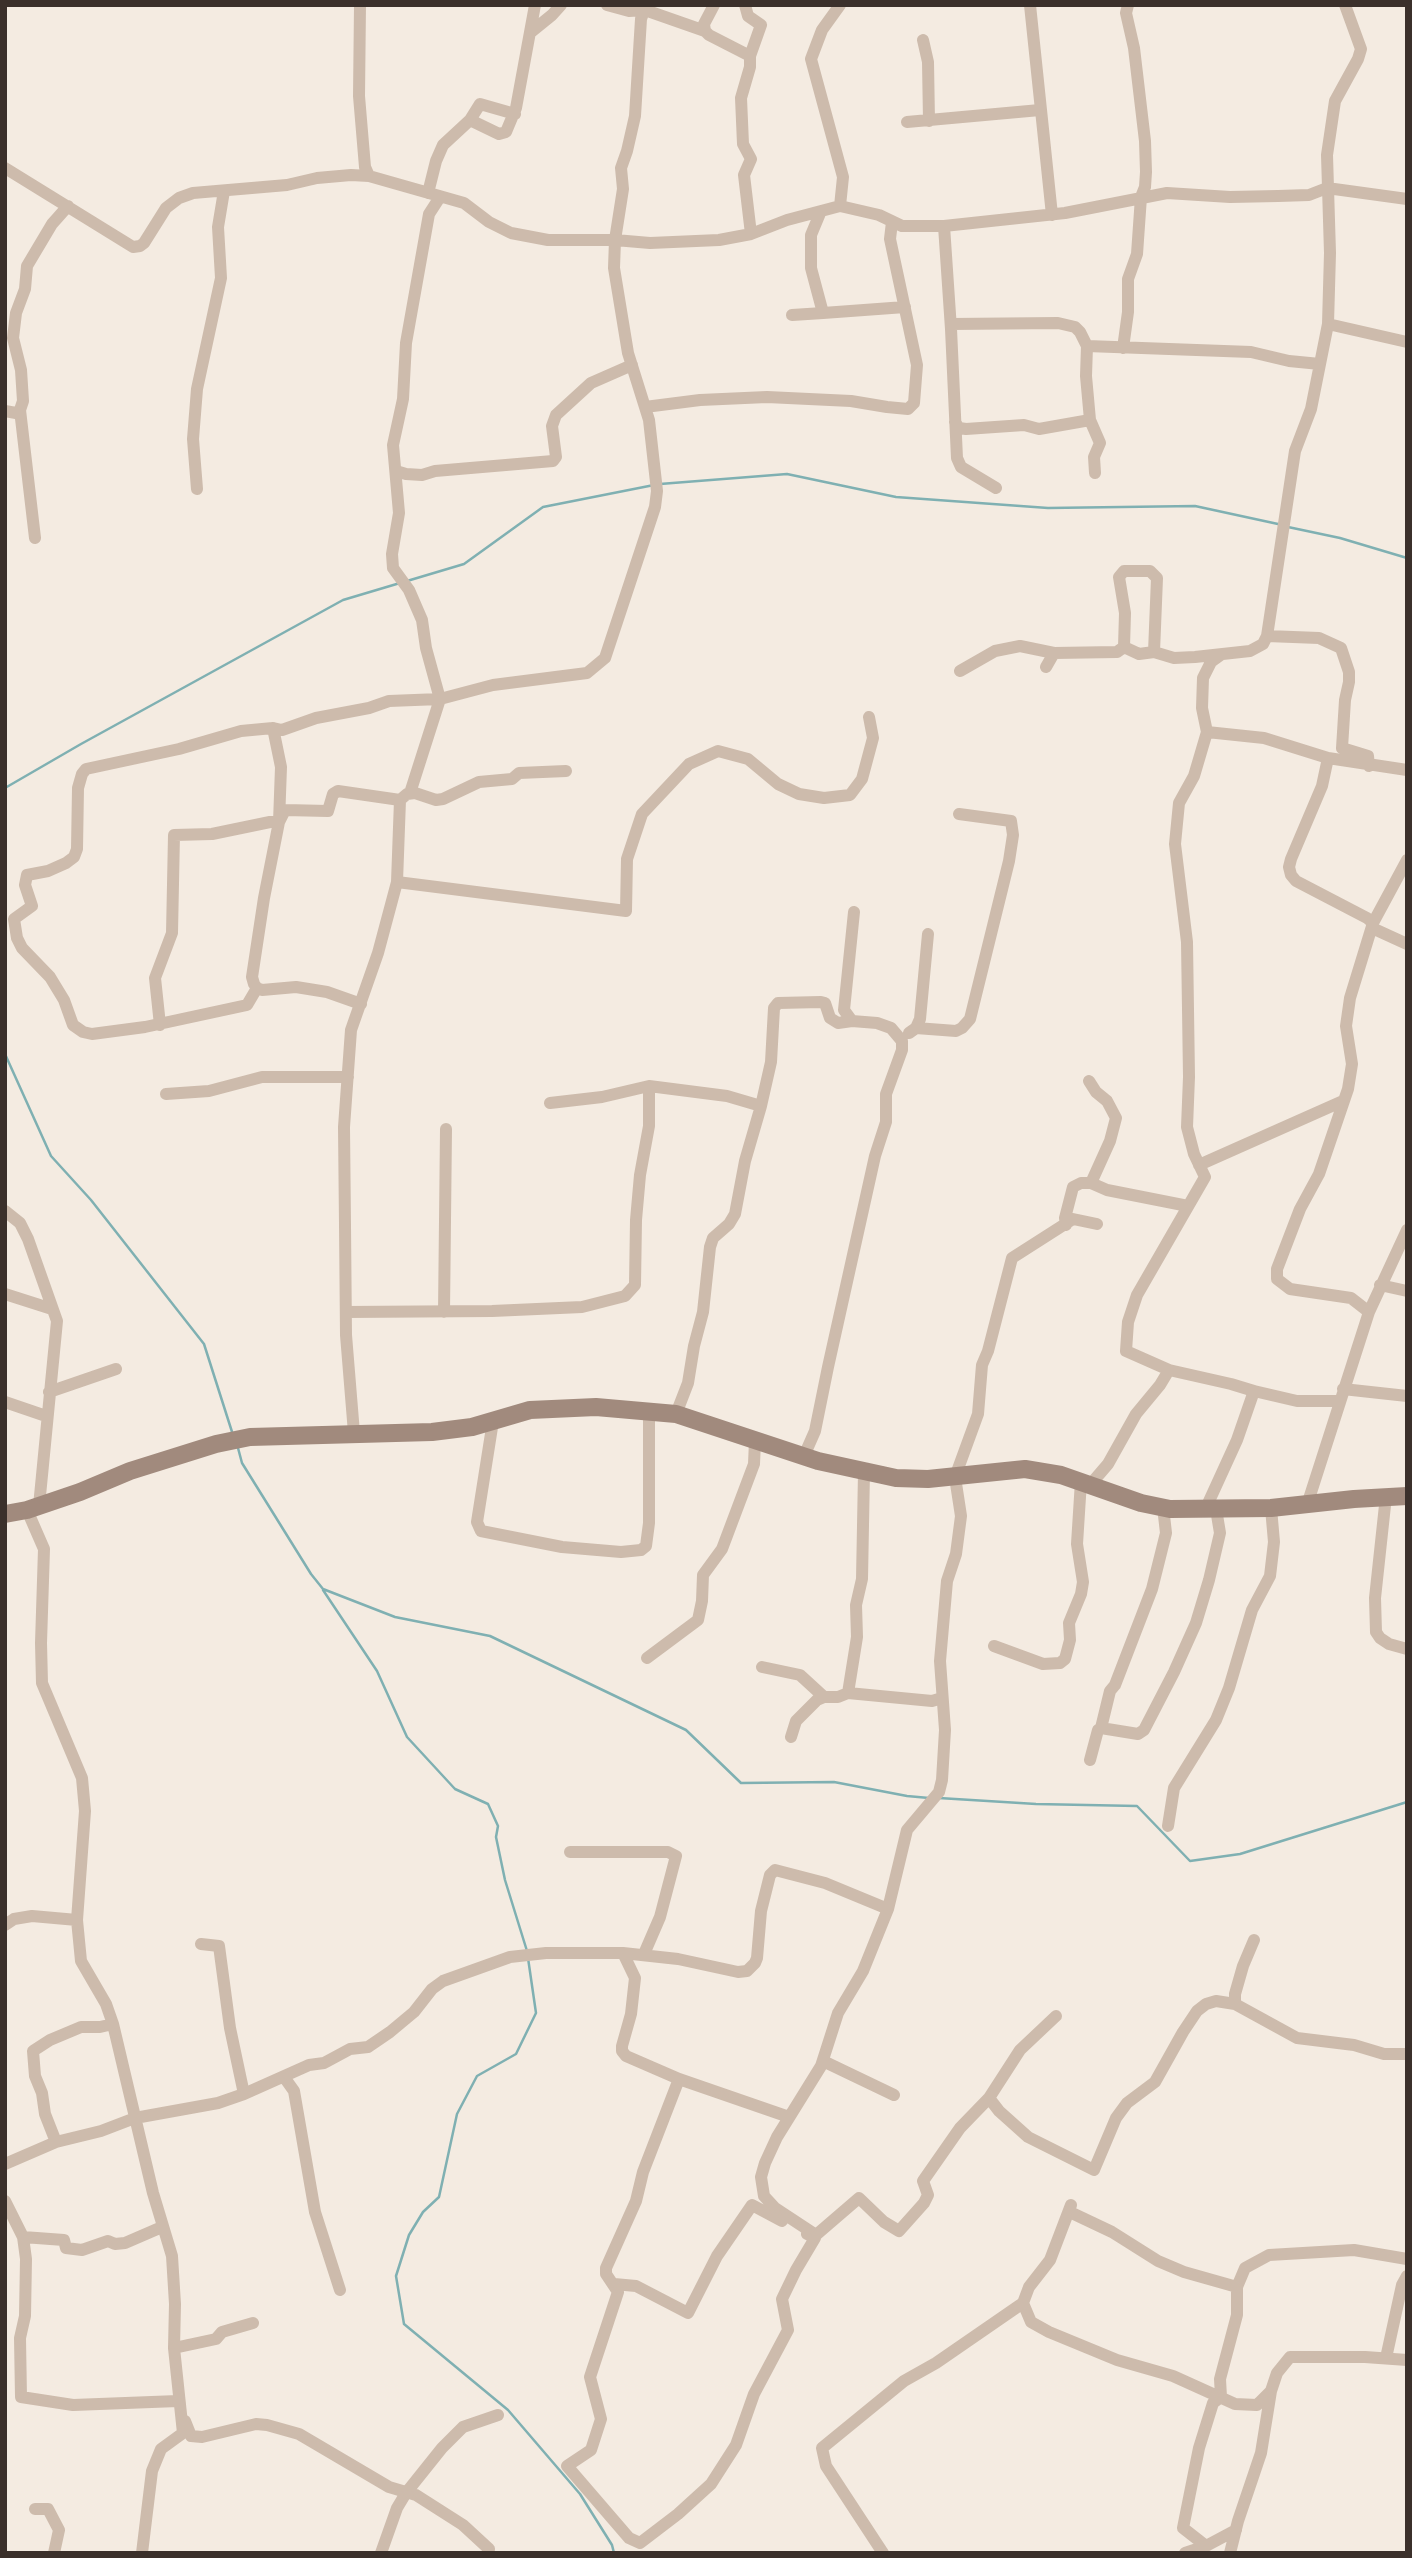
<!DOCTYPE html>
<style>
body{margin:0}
#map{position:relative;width:1412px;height:2558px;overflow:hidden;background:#f4ebe1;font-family:Quicksand,sans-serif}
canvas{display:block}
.frame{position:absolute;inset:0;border:7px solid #3b302b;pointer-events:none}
</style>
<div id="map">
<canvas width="1412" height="2558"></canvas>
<div class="frame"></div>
</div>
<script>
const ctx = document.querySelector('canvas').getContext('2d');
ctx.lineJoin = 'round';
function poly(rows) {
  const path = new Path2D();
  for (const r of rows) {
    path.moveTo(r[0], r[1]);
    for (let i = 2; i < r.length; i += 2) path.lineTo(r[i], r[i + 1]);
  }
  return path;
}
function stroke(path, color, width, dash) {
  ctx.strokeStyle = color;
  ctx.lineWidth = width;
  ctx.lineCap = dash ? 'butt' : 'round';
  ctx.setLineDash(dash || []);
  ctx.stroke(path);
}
stroke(poly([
 [660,484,787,474,896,497,1048,508,1195,506,1278,524],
 [1288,527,1340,538,1407,558],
 [407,581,464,564,543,507,654,485],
 [5,788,81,744,343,600,400,583],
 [5,1054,51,1156,91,1200,204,1344,233,1435],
 [238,1448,242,1463,311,1574,323,1589,395,1617,490,1636,686,1730,741,1783,834,1782,907,1796,929,1798],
 [323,1590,377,1671,407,1737,455,1789,488,1804,498,1826,496,1837,505,1880,527,1951],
 [939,1798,1036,1804,1137,1806,1190,1861,1240,1854,1407,1802],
 [528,1958,536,2013,516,2054,477,2076,457,2114,439,2197,423,2212,409,2235,396,2276,404,2324,508,2410,580,2494,612,2545,614,2553]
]), '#7fb0b2', 2.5);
stroke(poly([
 [360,5,359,96,365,167,369,176],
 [607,5,629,11,645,10,705,31],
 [714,5,704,24,705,31,709,35,750,56],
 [745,5,748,16,761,25,750,56,750,67,741,98,743,144,751,159,744,175,751,234],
 [840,5,822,30,811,59,843,177,840,206],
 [1030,5,1052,215],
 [531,32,552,15,561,5],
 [923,40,928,62,929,121],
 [470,120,499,134,506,132,516,108,535,5],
 [907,122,1040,110],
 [5,168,133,247,140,246,144,243,166,208,179,198,193,193,287,185,317,178,351,175,369,176,464,203,489,222,511,233,548,240,615,240,650,243,719,240,751,234,787,220,840,206,879,215,902,226,944,226,1065,213,1167,193,1230,197,1278,196,1309,195,1327,188,1407,199],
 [428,193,436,161,443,145,470,120,480,104,515,114],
 [821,211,811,235,811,268,823,313,905,307],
 [944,226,951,329,957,458,961,467,996,488],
 [792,315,823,313],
 [951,324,1058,323,1075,327,1080,332,1087,346,1086,376,1090,420,1100,443,1094,457,1095,473],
 [1328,324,1407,342],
 [1087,346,1251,352,1289,361,1320,364],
 [1123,348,1128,312,1128,279,1137,254,1141,197,1145,187,1146,172,1145,141,1134,48,1126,13,1128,5],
 [645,407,700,400,767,397,851,401,887,407,908,409,914,403,917,365,890,239,892,222],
 [20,410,35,538],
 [5,411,16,413,20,410,23,401,21,370,13,338,16,313,25,289,27,266,52,224,68,206],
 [955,422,959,428,966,429,1024,425,1039,429,1090,420],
 [396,471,406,474,422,475,435,471,553,461,556,457,552,426,556,415,591,383,632,365],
 [197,489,193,439,197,389,221,278,218,227,224,191],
 [1267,636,1319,638,1341,648,1349,672,1349,682,1345,700,1342,748,1368,756,1369,766],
 [1124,647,1139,654,1154,652,1174,658,1195,657,1250,651,1263,644,1267,636,1295,451,1311,409,1328,324,1330,253,1327,155,1335,101,1358,59,1361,49,1345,5],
 [1124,647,1125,613,1119,577,1124,571,1150,571,1157,578,1154,652],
 [1222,654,1211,662,1203,678,1202,708,1207,732,1194,776,1179,803,1175,844,1187,942,1189,1077,1187,1127,1194,1154,1205,1177,1137,1295,1128,1322,1126,1351,1169,1370,1231,1384,1254,1391,1297,1401,1338,1401],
 [1046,667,1054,653,1117,652,1124,647],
 [960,671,995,651,1020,646,1054,653],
 [1207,732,1264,738,1328,758,1407,770],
 [1328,758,1322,786,1291,859,1289,867,1291,875,1296,881,1367,918,1373,923,1350,998,1346,1026,1352,1064,1348,1089,1319,1174,1300,1209,1277,1269,1277,1279,1290,1289,1351,1298,1369,1312],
 [410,793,440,699,426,648,422,620,409,590,393,568,392,554,399,513,393,445,403,399,406,343,429,214,440,197],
 [279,822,285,810,328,811,333,794,338,791,400,800],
 [397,882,626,911,627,859,642,814,689,764,718,751,748,759,778,784,799,794,824,798,850,795,862,779,873,738,869,717],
 [1373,923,1407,860],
 [1372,928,1407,944],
 [257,988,247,1005,145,1027,92,1034,83,1032,73,1025,64,1000,50,977,22,948,17,938,14,919,32,906,25,885,27,875,48,871,66,863,74,857,77,849,78,788,82,774,86,769,179,749,241,731,273,728],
 [361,1004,327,992,296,987,262,990,257,988,254,984,252,977,264,898,279,822,281,767,273,728,282,730,316,718,369,708,389,701,440,699,493,685,587,673,605,658,655,507,657,491,649,420,628,353,614,268,615,240,623,189,621,168,627,151,635,116,641,19,646,5],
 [852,1021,844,1010,854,912],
 [160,1025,155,978,172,933,174,835,212,834,270,822,279,822],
 [916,1028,956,1031,962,1028,970,1019,1009,861,1013,835,1011,821,959,814],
 [909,1033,916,1028,920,1019,928,934],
 [1089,1081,1096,1092,1107,1101,1116,1118,1110,1141,1091,1183],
 [166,1094,209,1091,262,1077,348,1077],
 [550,1103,602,1097,649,1086,727,1096,761,1106],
 [1199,1165,1343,1101],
 [5,1211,20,1223,28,1239,57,1321,39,1506],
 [1066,1225,1065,1218,1073,1187,1081,1183,1091,1183,1107,1190,1188,1206],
 [1380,1285,1407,1291],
 [5,1294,52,1309],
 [346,1312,492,1311,582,1307,625,1296,635,1285,636,1220,640,1175,649,1126,649,1086],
 [444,1312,446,1129],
 [1343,1389,1407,1396],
 [49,1392,116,1369],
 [5,1402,46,1416],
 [676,1414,688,1383,694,1346,703,1312,710,1247,713,1238,729,1224,735,1214,745,1161,761,1106,771,1062,774,1008,778,1003,821,1002,825,1003,830,1018,838,1023,852,1021,877,1023,891,1028,902,1041,902,1050,886,1094,886,1122,875,1156,828,1367,815,1431,804,1456],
 [493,1421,477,1522,481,1531,562,1547,621,1552,641,1550,646,1546,649,1523,649,1410],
 [354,1433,346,1335,345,1225,344,1127,351,1030,378,953,397,882,400,800,407,794,415,793,436,800,443,799,479,782,512,779,519,773,566,771],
 [1090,1485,1108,1464,1136,1414,1160,1385,1169,1370],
 [1386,1496,1375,1598,1376,1632,1380,1638,1389,1644,1407,1649],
 [1307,1505,1369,1312,1407,1230],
 [27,1510,44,1549,41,1643,42,1683,82,1778,85,1811,77,1920,81,1961,106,2004,113,2024,153,2193,172,2256,175,2304,174,2348,183,2433,161,2449,152,2471,142,2553],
 [1205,1510,1237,1440,1254,1391],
 [994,1646,1043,1664,1060,1663,1065,1659,1070,1640,1069,1623,1081,1594,1083,1582,1077,1544,1081,1481],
 [647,1658,698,1620,702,1601,703,1575,722,1549,754,1464,755,1441],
 [762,1667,800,1675,824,1697,838,1697,848,1693,932,1701,942,1698],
 [848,1693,857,1637,856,1605,862,1579,864,1472],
 [1101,1728,1110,1691,1115,1685,1152,1589,1166,1533,1163,1507],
 [791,1737,796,1721,817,1700,824,1697],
 [1090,1760,1098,1730,1101,1728,1138,1734,1144,1730,1174,1672,1196,1623,1209,1580,1220,1533,1216,1509],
 [1168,1826,1174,1788,1216,1720,1229,1688,1252,1610,1270,1576,1274,1542,1271,1508],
 [570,1852,668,1852,676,1856,660,1917,644,1954],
 [5,1925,14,1919,32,1916,77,1920],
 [201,1944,219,1946,230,2028,244,2094],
 [623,1953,635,1978,631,2014,622,2046,622,2051,626,2056,679,2079,789,2117],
 [1235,2004,1235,1994,1243,1966,1254,1940],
 [1056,2016,1020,2050,989,2098,960,2128,923,2181,928,2195,924,2203,899,2231,884,2222,859,2198,816,2235,775,2208,764,2196,761,2177,765,2163,777,2137,821,2066,838,2013,863,1971,888,1909,907,1830,939,1792,942,1780,945,1730,940,1661,947,1581,956,1554,961,1516,955,1477,978,1414,982,1365,988,1351,1012,1258,1073,1219,1097,1224],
 [823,2061,894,2095],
 [284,2077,294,2091,315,2212,340,2290],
 [679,2079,643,2172,636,2201,606,2268,606,2274,618,2292,590,2377,601,2419,591,2450,567,2466,629,2538,640,2543,678,2514,711,2484,736,2445,754,2394,788,2330,782,2299,796,2270,815,2238,807,2234],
 [989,2098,999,2111,1028,2137,1094,2170,1116,2118,1127,2103,1155,2082,1183,2032,1197,2011,1206,2004,1216,2001,1235,2004,1297,2038,1354,2045,1384,2054,1407,2054],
 [56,2142,45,2114,42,2093,35,2076,33,2051,50,2040,81,2027,100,2027,113,2024],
 [5,2164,56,2142,101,2131,135,2118,218,2103,244,2094,309,2065,324,2063,350,2049,368,2047,390,2032,414,2012,432,1989,443,1981,510,1957,546,1953,623,1953,678,1959,738,1972,747,1971,755,1963,757,1958,761,1911,770,1875,775,1870,825,1883,888,1909],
 [5,2201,23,2237,26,2259,25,2316,20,2338,21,2397,73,2405,178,2401],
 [1071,2205,1050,2260,1029,2287,1023,2303,1031,2322,1049,2332,1117,2360,1173,2376,1235,2404,1257,2405,1271,2391,1277,2373,1290,2357,1365,2357,1407,2360],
 [1074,2214,1112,2232,1158,2261,1184,2272,1237,2287,1237,2315,1220,2379,1221,2397,1213,2403,1199,2448,1183,2528,1206,2546,1185,2553],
 [23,2237,64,2240,66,2248,82,2250,108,2241,115,2244,125,2243,162,2227],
 [614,2284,636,2286,688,2313,717,2256,752,2205,782,2221],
 [1237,2287,1245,2268,1269,2255,1354,2250,1407,2259],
 [174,2348,216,2339,222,2332,253,2323],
 [1386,2358,1402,2285,1407,2276],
 [185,2421,191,2436,202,2437,256,2424,267,2425,299,2434,389,2487,416,2495,463,2525,489,2549,488,2553],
 [35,2509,48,2509,59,2530,54,2553],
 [1206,2546,1236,2530],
 [381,2553,397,2508,406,2493,442,2448,463,2427,498,2415],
 [883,2553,826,2466,822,2448,904,2381,936,2363,1023,2303],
 [1230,2553,1238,2521,1261,2453,1271,2391]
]), '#cdbbac', 12);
stroke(poly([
 [5,1514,27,1510,80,1492,130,1471,216,1444,250,1437,432,1432,472,1427,530,1410,596,1407,676,1414,818,1461,896,1478,928,1479,1025,1469,1061,1475,1141,1503,1170,1509,1271,1508,1354,1499,1407,1496]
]), '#a18a7d', 18);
</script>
